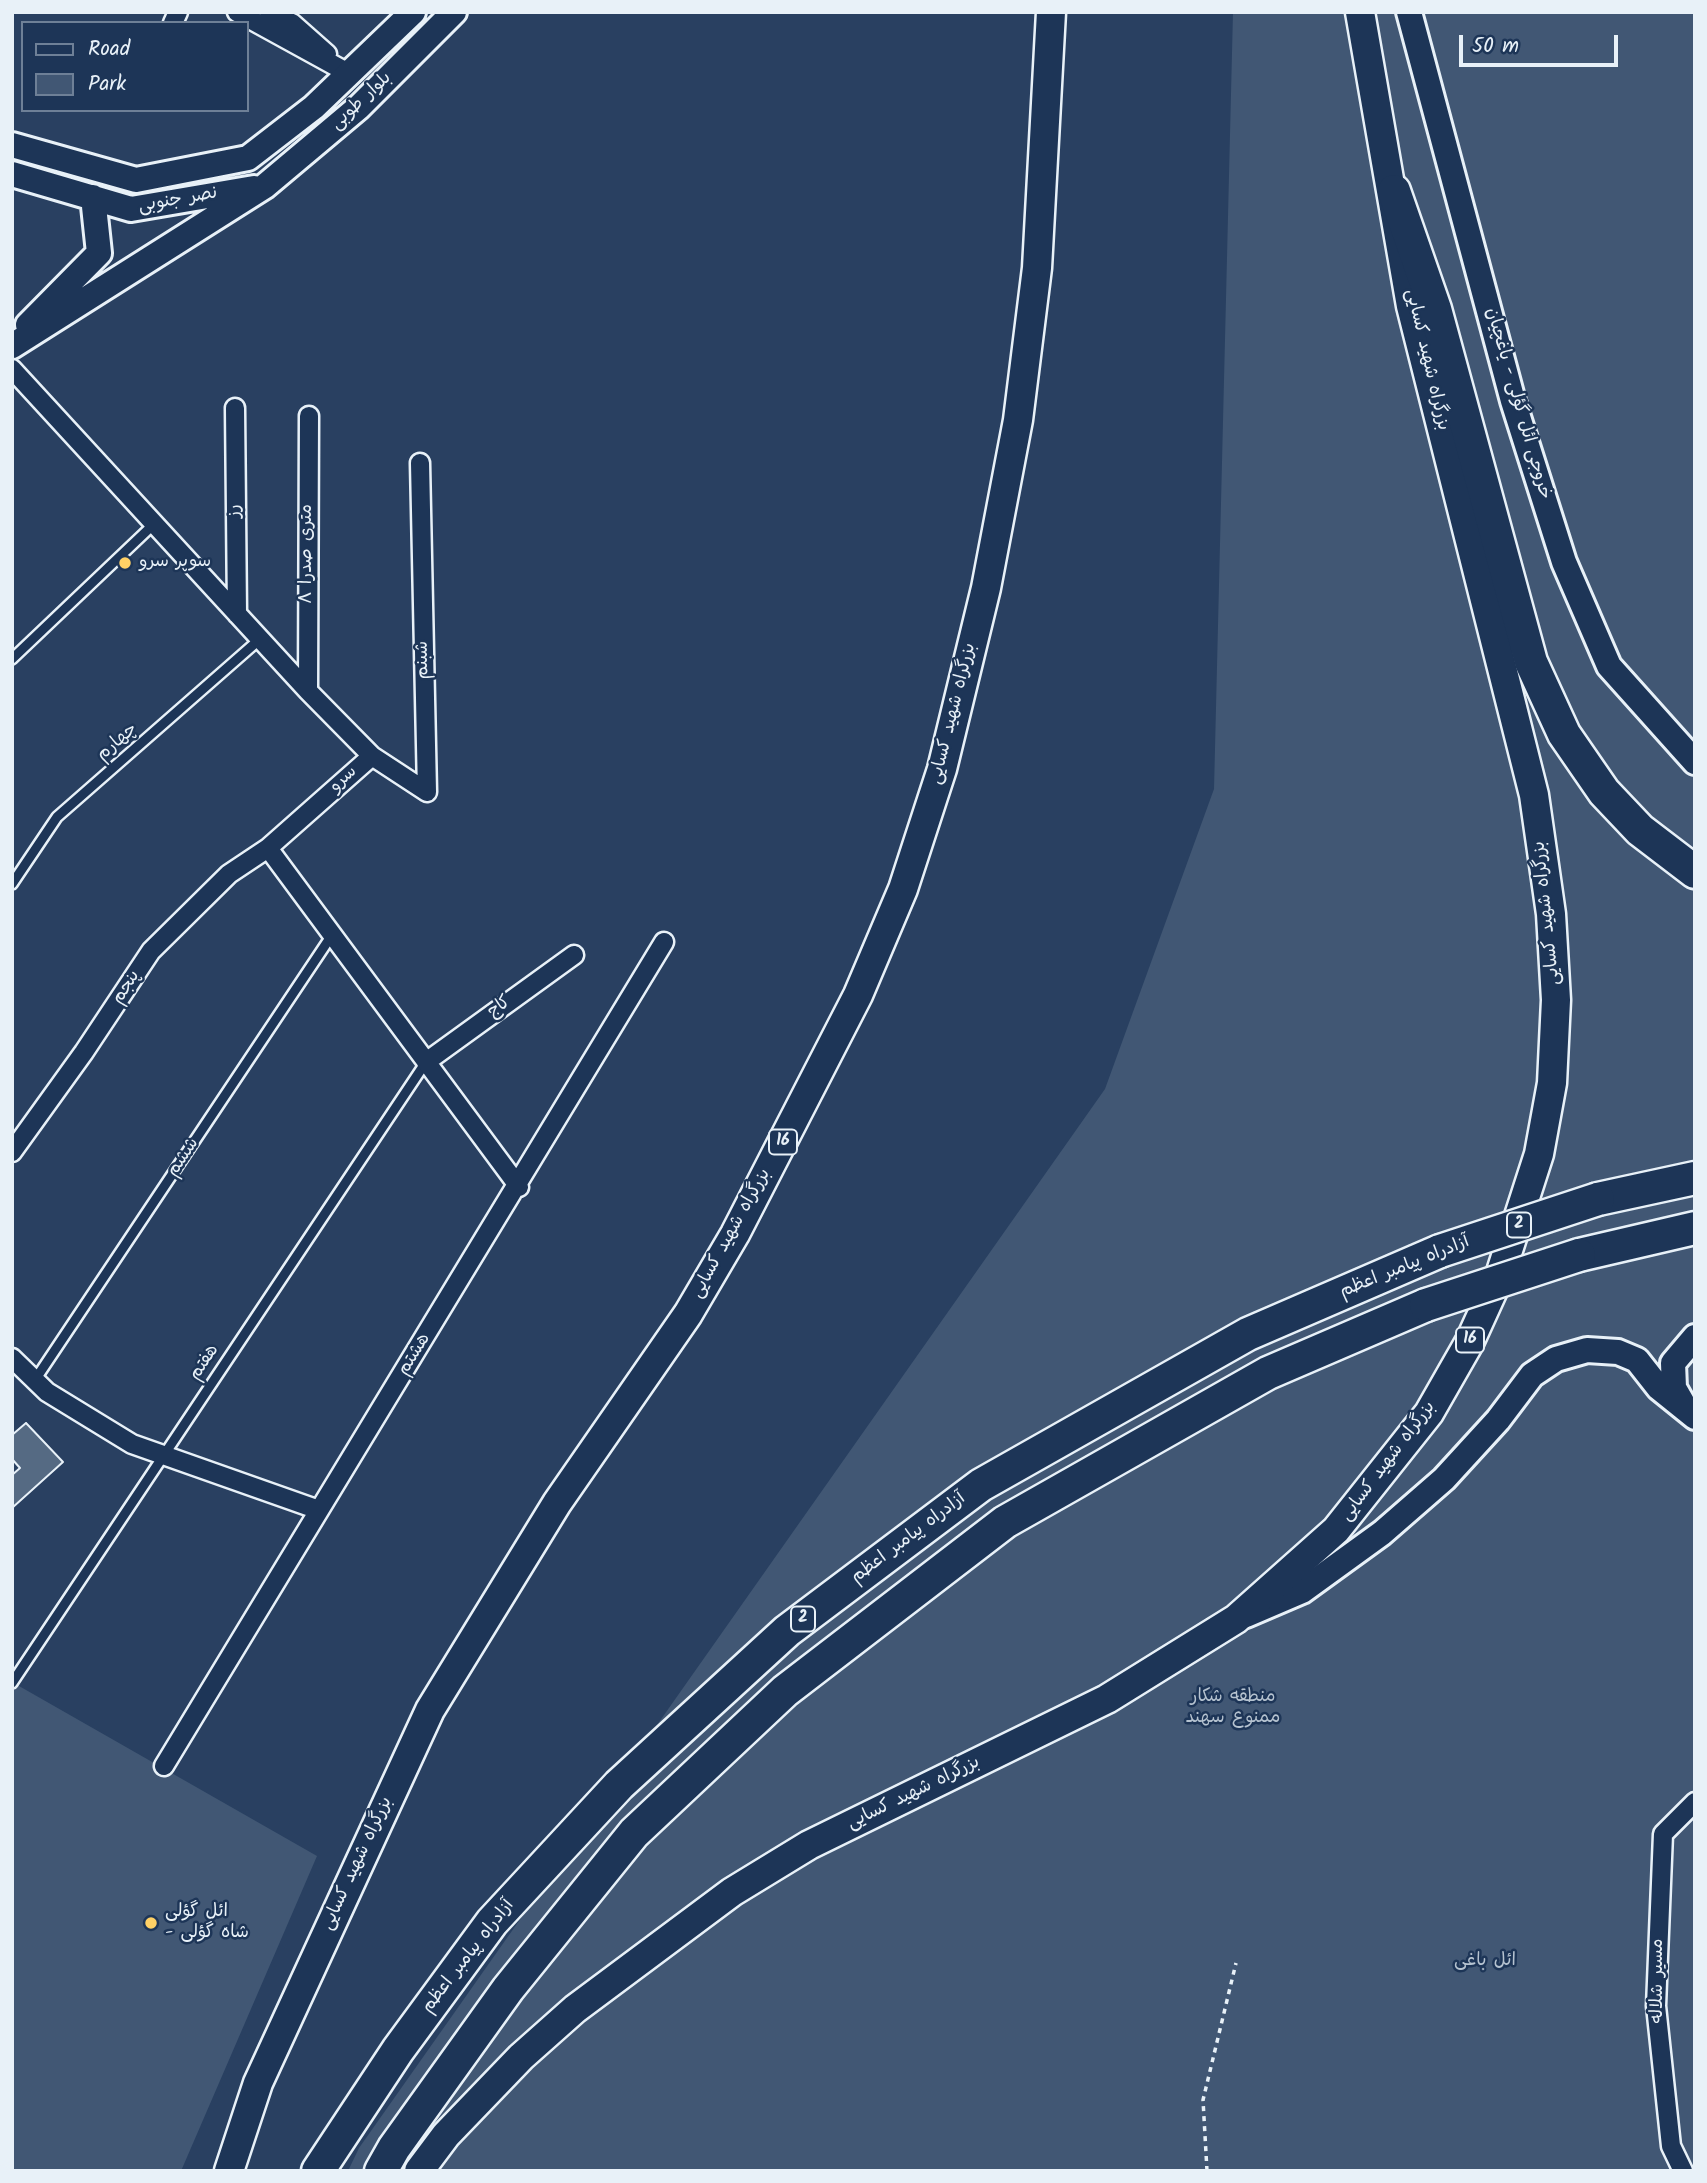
<!DOCTYPE html>
<meta charset="utf-8">
<style>
body{margin:0}
#map{position:relative;width:1707px;height:2183px;overflow:hidden;background:#294061;font-family:Kalam,sans-serif}
canvas{display:block}
.frame{position:absolute;inset:0;border:14px solid #e8f1f8;pointer-events:none}
.legend{position:absolute;left:21px;top:21px;width:228px;height:91px;box-sizing:border-box;background:#1d3557;border:2px solid #6e8097;margin:0;padding:9px 12px;list-style:none;font-size:21px;color:#e8f1f8}
.legend li{display:flex;align-items:center;gap:14px;height:35px}
.legend b{width:35px;border:2px solid #6e8097}
.scale{position:absolute;left:1459px;top:35px;width:159px;height:32px;box-sizing:border-box;border:4px solid #e8f1f8;border-top:0;padding-left:9px;font-size:21px;line-height:24px;white-space:nowrap;color:#e8f1f8;-webkit-text-stroke:5px #1d3557;paint-order:stroke}
</style>
<div id="map">
<canvas width="1707" height="2183"></canvas>
<div class="frame"></div>
<ul class="legend">
<li><b style="height:9px;background:#1d3557"></b>Road</li>
<li><b style="height:19px;background:#415774"></b>Park</li>
</ul>
<div class="scale">50 m</div>
</div>
<script>
const ctx = document.querySelector('canvas').getContext('2d');
ctx.lineJoin = 'round';
function fill(path, color) {
  ctx.fillStyle = color;
  ctx.fill(path, 'evenodd');
}
function poly(rows) {
  const path = new Path2D();
  for (const r of rows) {
    path.moveTo(r[0], r[1]);
    for (let i = 2; i < r.length; i += 2) path.lineTo(r[i], r[i + 1]);
  }
  return path;
}
function stroke(path, color, width, dash) {
  ctx.strokeStyle = color;
  ctx.lineWidth = width;
  ctx.lineCap = dash ? 'butt' : 'round';
  ctx.setLineDash(dash || []);
  ctx.stroke(path);
}
function drawText(font, color, halo, rows, align = 'center') {
  ctx.font = font + ' Kalam,"Playpen Sans Arabic",sans-serif';
  ctx.lineWidth = 5;
  ctx.setLineDash([]);
  ctx.textBaseline = 'middle';
  ctx.strokeStyle = halo;
  ctx.fillStyle = color;
  for (const [text, x, y, turn = 0] of rows) {
    ctx.save();
    ctx.translate(x, y);
    ctx.rotate((+turn || 0) * Math.PI / 180);
    ctx.textAlign = isNaN(turn) ? turn : align;
    if (halo) ctx.strokeText(text, 0, 0);
    ctx.fillText(text, 0, 0);
    ctx.restore();
  }
}
fill(poly([
 [1233,12,1695,12,1695,2171,348,2171,359,2148,1105,1089,1214,789],
 [12,1682,317,1856,181,2171,12,2171]
]), '#415774');
const building = poly([
 [26,1423,63,1462,12,1508,12,1475,20,1468,12,1459,12,1435,26,1423]
]);
fill(building, '#556a83');
stroke(building, '#e8f1f8', 2);
const service = poly([
 [12,659,154,524],
 [12,884,57,817,260,639],
 [35,1380,332,935],
 [12,1683,426,1062]
]);
const minor = poly([
 [237,12,350,74],
 [269,12,292,23,327,54],
 [173,23,178,12],
 [12,369,308,691,372,756,268,848,519,1187],
 [235,408,237,614],
 [308,691,309,416],
 [372,756,427,792,420,463],
 [426,1062,574,955],
 [12,1152,84,1052,151,951,229,874,268,848],
 [12,1358,47,1392,132,1444,319,1510],
 [164,1766,664,942],
 [1683,2171,1671,2146,1656,2006,1663,1834,1695,1802]
]);
const secondary = poly([
 [1409,12,1513,401,1564,562,1609,666,1695,762],
 [12,145,136,180,248,158,314,107,413,12],
 [12,174,131,209,254,188],
 [28,325,99,253,93,197],
 [12,346,265,186,359,107,454,12],
 [1686,1409,1674,1388,1673,1363,1695,1337],
 [1246,1615,1302,1591,1382,1533,1444,1479,1498,1420,1532,1375,1556,1359,1587,1350,1618,1352,1637,1360,1659,1388,1695,1417]
]);
const trunk = poly([
 [229,2171,258,2083,430,1710,557,1503,688,1314,735,1234,858,995,903,889,942,769,986,588,1018,420,1037,268,1051,12],
 [419,2171,446,2135,521,2057,575,2009,732,1892,809,1845,1107,1699,1236,1619,1336,1530,1429,1413,1469,1343,1500,1275,1539,1154,1552,1083,1556,1000,1551,914,1534,795,1411,306,1360,12]
]);
const motorway = poly([
 [1394,191,1435,309,1531,662,1564,734,1604,792,1640,830,1695,872],
 [1598,1199,1695,1178],
 [1579,1255,1695,1228],
 [318,2171,398,2050,492,1922,619,1785,787,1631,981,1485,1248,1334,1440,1251],
 [381,2171,394,2148,508,1989,634,1833,785,1691,1005,1522,1268,1373,1426,1305]
]);
stroke(service, '#e8f1f8', 14);
stroke(minor, '#e8f1f8', 23);
stroke(secondary, '#e8f1f8', 30);
stroke(trunk, '#e8f1f8', 33);
stroke(motorway, '#e8f1f8', 37);
stroke(poly([
 [1207,2171,1203,2100,1236,1963]
]), '#e8f1f8', 3.5, [5, 5]);
stroke(service, '#1d3557', 9);
stroke(minor, '#1d3557', 18);
stroke(secondary, '#1d3557', 24);
stroke(trunk, '#1d3557', 28);
stroke(motorway, '#1d3557', 32);
const motorwayBridge = poly([
 [1440,1251,1598,1199],
 [1426,1305,1579,1255]
]);
stroke(motorwayBridge, '#e8f1f8', 37, []);
stroke(motorwayBridge, '#1d3557', 32);
for (const [x, y, r, color] of [
 [125,563,7,"#ffd166"],
 [151,1923,7,"#ffd166"]
]) {
  const dot = new Path2D();
  dot.arc(x, y, r, 0, 2 * Math.PI);
  ctx.fillStyle = color;
  ctx.fill(dot);
  stroke(dot, '#1d3557', 2.5);
}
for (const [x, y, w] of [
 [783,1142,28],
 [1519,1225,24],
 [1470,1340,28],
 [803,1619,24]
]) {
  const box = new Path2D();
  box.roundRect(x - w / 2, y - 12.5, w, 25, 5);
  ctx.fillStyle = '#1d3557';
  ctx.fill(box);
  stroke(box, '#e8f1f8', 2);
}
drawText('bold 16px', '#e8f1f8', null, [
 ["16",783,1142],
 ["2",1519,1225],
 ["16",1470,1340],
 ["2",803,1619]
]);
drawText('18px', '#e8f1f8', '#1d3557', [
 ["بلوار طوبی",362,102,-43],
 ["نصر جنوبی",178,201,-10],
 ["بزرگراه شهید کسایی",1426,360,77],
 ["خروجی ائل گؤلی - یاغچیان",1517,404,74],
 ["رز",236,511,-91],
 ["۸ متری صدرا",308,554,-90],
 ["شبنم",424,660,-91],
 ["بزرگراه شهید کسایی",954,714,-76],
 ["چهارم",118,743,-41],
 ["سرو",344,780,-42],
 ["بزرگراه شهید کسایی",1548,913,-96],
 ["پنجم",127,988,-57],
 ["کاج",500,1008,-36],
 ["ششم",184,1158,-56],
 ["بزرگراه شهید کسایی",732,1234,-61],
 ["آزادراه پیامبر اعظم",1405,1268,-22],
 ["هشتم",415,1355,-58],
 ["هفتم",205,1363,-56],
 ["بزرگراه شهید کسایی",1389,1462,-53],
 ["آزادراه پیامبر اعظم",909,1539,-37],
 ["بزرگراه شهید کسایی",914,1794,-26],
 ["بزرگراه شهید کسایی",358,1864,-65],
 ["آزادراه پیامبر اعظم",469,1957,-52],
 ["مسیر شلاله",1659,1981,-90]
]);
drawText('18px', '#e8f1f8', '#1d3557', [
 ["سوپر سرو",139,563],
 ["ائل گؤلی",165,1913],
 ["- شاه گؤلی",165,1934]
], 'left');
drawText('18px', '#b6c3d0', '#1d3557', [
 ["منطقه شکار",1233,1698],
 ["ممنوع سهند",1233,1719],
 ["ائل باغی",1485,1962]
]);
</script>
